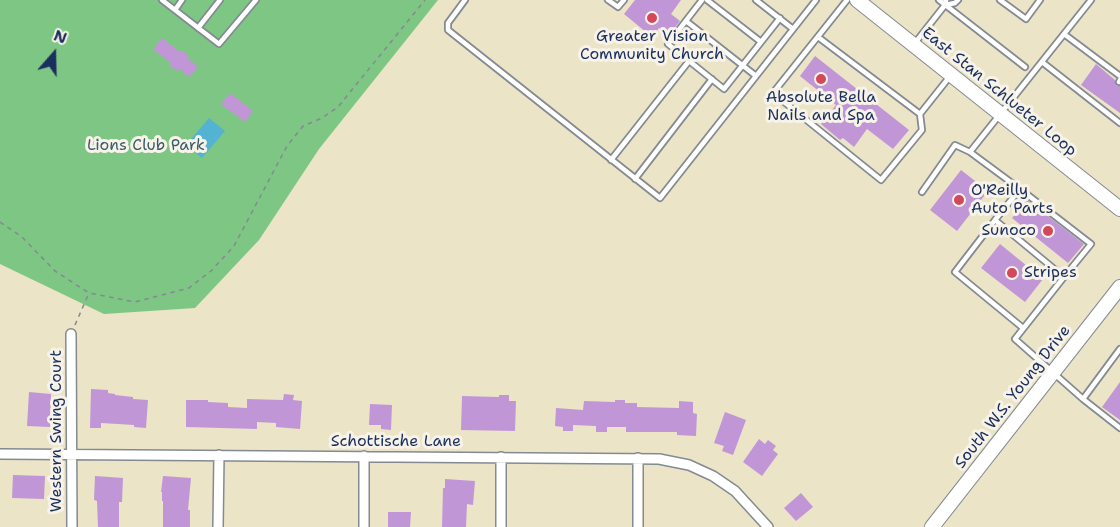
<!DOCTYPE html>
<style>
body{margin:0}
#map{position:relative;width:1120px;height:527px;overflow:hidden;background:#ebe4c6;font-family:"Shantell Sans",sans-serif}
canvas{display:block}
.north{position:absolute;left:24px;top:24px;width:60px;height:60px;-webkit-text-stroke:4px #f7f3e8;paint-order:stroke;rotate:20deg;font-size:16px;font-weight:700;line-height:24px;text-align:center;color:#1b2f5e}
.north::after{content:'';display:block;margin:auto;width:21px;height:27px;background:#1b2f5e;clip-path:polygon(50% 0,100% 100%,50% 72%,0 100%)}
</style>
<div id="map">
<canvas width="1120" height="527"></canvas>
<div class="north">N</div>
</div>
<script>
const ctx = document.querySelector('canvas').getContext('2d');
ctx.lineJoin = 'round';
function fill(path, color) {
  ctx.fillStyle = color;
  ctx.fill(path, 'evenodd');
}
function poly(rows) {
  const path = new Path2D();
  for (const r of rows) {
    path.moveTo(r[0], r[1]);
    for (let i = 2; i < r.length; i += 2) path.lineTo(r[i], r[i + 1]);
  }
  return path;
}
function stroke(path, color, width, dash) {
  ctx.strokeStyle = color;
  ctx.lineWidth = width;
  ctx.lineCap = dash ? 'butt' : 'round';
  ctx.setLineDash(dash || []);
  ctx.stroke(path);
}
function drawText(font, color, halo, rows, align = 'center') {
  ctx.font = font + ' "Shantell Sans",sans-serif';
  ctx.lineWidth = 6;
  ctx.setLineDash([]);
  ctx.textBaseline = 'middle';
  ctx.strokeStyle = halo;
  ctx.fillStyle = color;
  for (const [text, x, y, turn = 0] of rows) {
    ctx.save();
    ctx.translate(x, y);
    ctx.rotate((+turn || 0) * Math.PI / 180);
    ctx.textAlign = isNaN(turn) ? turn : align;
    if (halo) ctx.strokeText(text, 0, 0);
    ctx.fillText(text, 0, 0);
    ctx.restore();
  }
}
fill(poly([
 [0,0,438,0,319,149,259,240,195,308,104,314,0,264]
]), '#7ec683');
fill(poly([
 [209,118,225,131,202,158,186,145]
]), '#54b3d2');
fill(poly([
 [635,0,681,0,671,14,680,21,669,35,659,28,652,37,624,14],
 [162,38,180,52,181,50,189,56,187,58,198,66,190,77,179,69,177,71,169,65,171,63,153,49],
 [815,56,909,130,893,149,867,129,854,147,843,138,840,140,821,124,836,105,800,76],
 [1096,64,1115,80,1116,85,1120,86,1120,113,1081,85],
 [230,93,253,111,245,122,221,104],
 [961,170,988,191,957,231,930,210],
 [1027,200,1084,244,1068,263,1012,218],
 [1000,244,1043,279,1025,302,981,268],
 [1120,382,1120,420,1102,407],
 [91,389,108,390,108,393,115,394,115,395,133,397,133,399,148,400,146,428,134,427,134,425,101,423,101,428,90,428],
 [29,392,51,394,50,427,27,426],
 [284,394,294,395,293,400,302,401,300,429,276,427,276,423,257,422,257,429,186,427,186,400,208,400,208,402,228,403,228,407,247,408,247,399,283,400],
 [499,395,509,395,509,401,516,401,515,431,461,430,462,396,499,397],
 [615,400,625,400,625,403,637,403,637,407,679,408,679,401,693,402,693,413,697,414,696,436,677,435,677,432,626,432,626,427,607,427,607,432,596,432,596,426,573,425,573,431,563,431,563,427,555,426,556,408,583,410,584,401,615,402],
 [370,404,392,405,391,430,381,429,381,425,369,425],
 [725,412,746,420,733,455,722,451,724,446,714,443],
 [759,439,765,444,768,440,776,446,773,450,778,454,762,476,743,462],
 [13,475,45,476,44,499,12,498],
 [95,476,123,478,122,502,119,502,119,527,98,527,97,501,94,500],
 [163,476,191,478,188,510,190,510,190,527,163,527,163,501,162,501,162,492,161,492],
 [445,479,475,481,473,505,467,504,466,527,442,527,443,488,445,488],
 [801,493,813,507,796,521,784,508],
 [388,512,411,512,410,527,388,527]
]), '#c196d7');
const lane = poly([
 [162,0,219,44,256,0],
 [465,0,448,23,448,30,660,198,816,0],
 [608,0,618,7,624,0],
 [702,0,668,44,724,89,780,18],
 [707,0,761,42],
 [756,0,793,29],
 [847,0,773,93,881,180,922,130,920,114,951,75],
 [939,0,1025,67],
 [1000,0,1026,19,1040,0],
 [945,5,955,3,958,0],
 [175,10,182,0],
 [686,21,756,76],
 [198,28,220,0],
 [1064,34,1120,76],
 [818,37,920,114],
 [915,43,945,5,946,0],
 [1042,62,1120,123],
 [1119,82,1120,80],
 [611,160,689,61],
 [635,179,712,79],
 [1020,189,970,152,1091,0],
 [922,192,955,145,970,152],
 [995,220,1020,189,1091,244,1064,277],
 [1023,328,955,272,995,220,1064,277,1015,339,1083,399,1120,428],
 [1083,399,1120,349]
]);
const street = poly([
 [71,334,72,527],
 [0,454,659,459,689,465,713,476,735,491,768,527],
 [218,527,219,455],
 [364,527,364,456],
 [501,527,501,457],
 [638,527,638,458]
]);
const secondary = poly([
 [857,0,1120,209],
 [932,527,1120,287]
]);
stroke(lane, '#838a92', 8);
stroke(street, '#838a92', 12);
stroke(secondary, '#838a92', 16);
stroke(poly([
 [0,222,22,237,55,271,89,293,135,302,189,288,211,271,234,246,287,146,303,126,322,118,338,107,425,0],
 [75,325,89,293]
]), '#838a92', 1.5, [4.5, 4.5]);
stroke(lane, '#fff', 4.5);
stroke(street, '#fff', 9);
stroke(secondary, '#fff', 14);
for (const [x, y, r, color] of [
 [652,18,6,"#d1495b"],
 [821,79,6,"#d1495b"],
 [959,200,6,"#d1495b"],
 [1048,231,6,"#d1495b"],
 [1012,273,6,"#d1495b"]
]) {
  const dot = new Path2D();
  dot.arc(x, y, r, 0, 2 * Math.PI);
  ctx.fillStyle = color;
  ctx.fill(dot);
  stroke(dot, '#f7f3e8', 2);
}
drawText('16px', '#1b2f5e', '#f7f3e8', [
 ["Greater Vision",652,37],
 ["Community Church",652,55],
 ["Absolute Bella",821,98],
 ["Nails and Spa",821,116],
 ["O'Reilly",971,191,"left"],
 ["Auto Parts",971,209,"left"],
 ["Sunoco",1036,231,"right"],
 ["Stripes",1024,273,"left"]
]);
drawText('16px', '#1b2f5e', '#f7f3e8', [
 ["East Stan Schlueter Loop",999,92,39],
 ["South W.S. Young Drive",1013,397,-52],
 ["Western Swing Court",57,431,-90],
 ["Schottische Lane",396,442]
]);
drawText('16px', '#395c69', '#f7f3e8', [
 ["Lions Club Park",146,146]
]);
</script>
